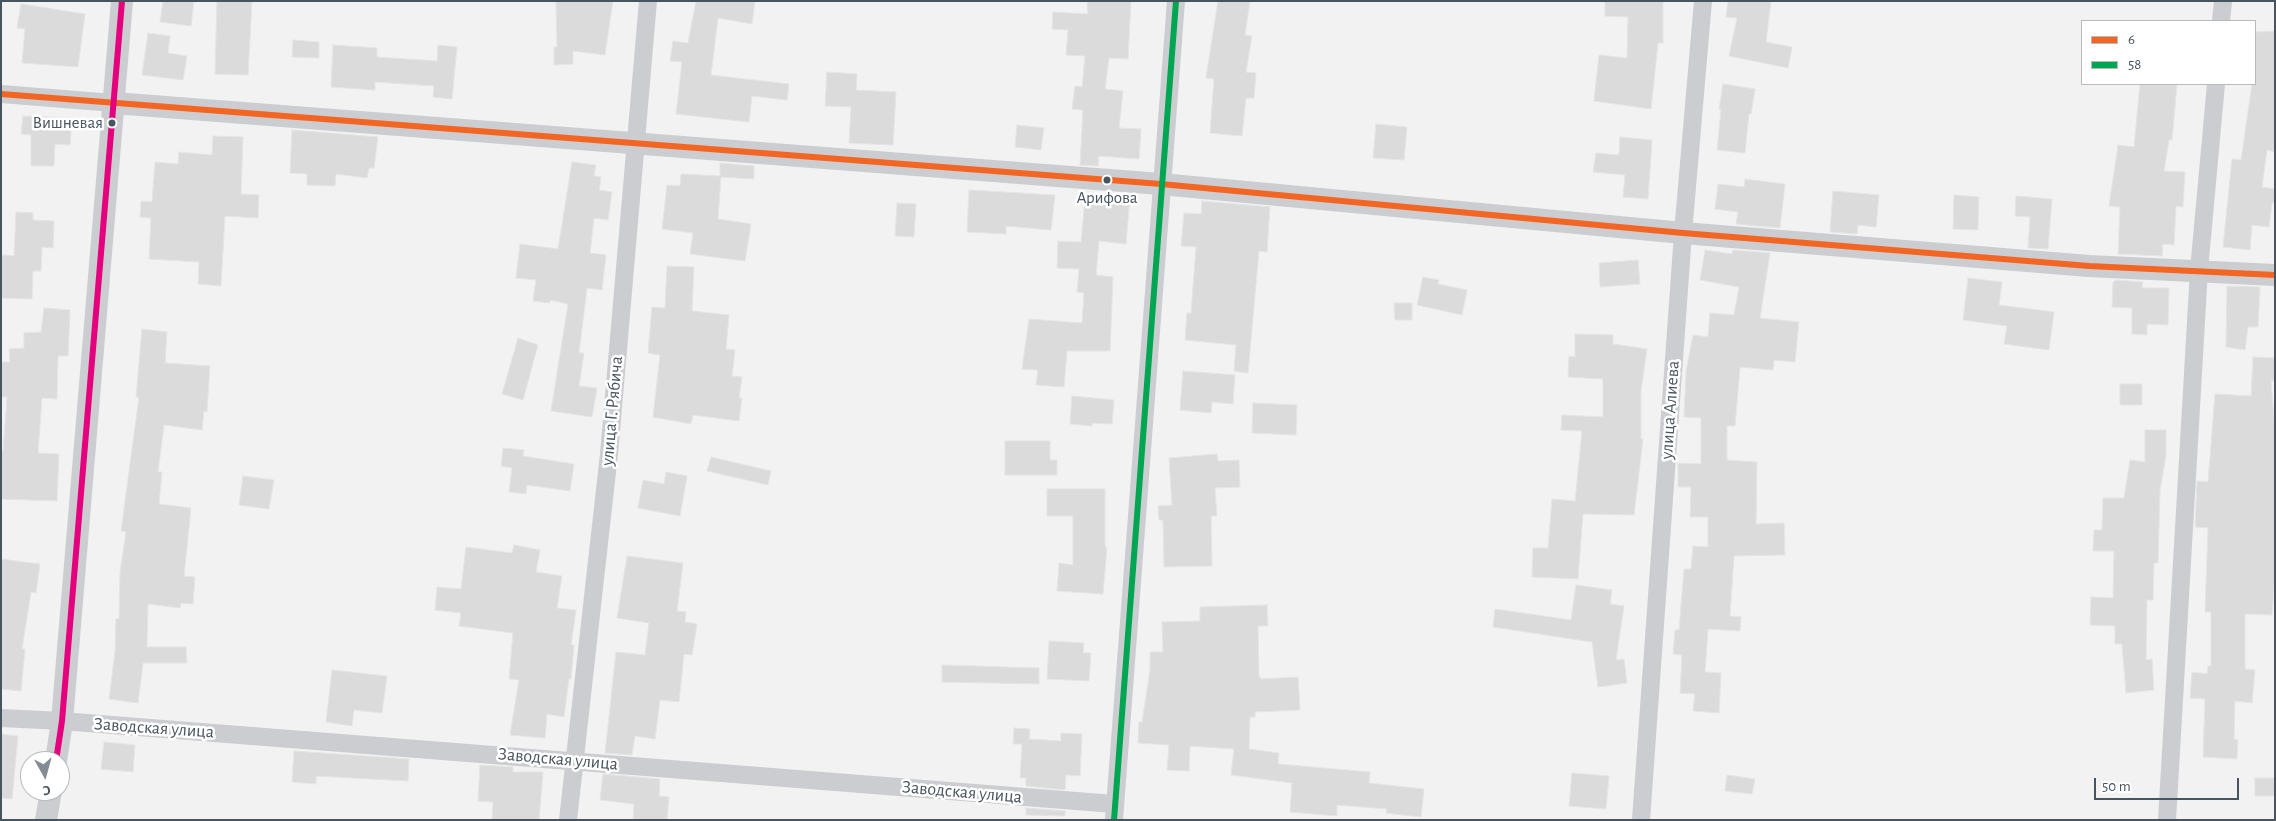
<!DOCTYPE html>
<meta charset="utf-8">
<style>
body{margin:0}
#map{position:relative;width:2276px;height:821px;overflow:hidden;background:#f2f2f2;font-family:"Alegreya Sans",sans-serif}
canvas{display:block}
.frame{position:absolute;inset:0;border:2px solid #48545f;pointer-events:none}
.legend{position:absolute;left:2081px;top:20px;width:175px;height:65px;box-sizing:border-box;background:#fff;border:1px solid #b6bbbf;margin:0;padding:6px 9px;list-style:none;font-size:15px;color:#48545f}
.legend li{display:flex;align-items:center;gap:10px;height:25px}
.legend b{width:25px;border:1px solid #b6bbbf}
.north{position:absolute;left:20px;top:751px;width:50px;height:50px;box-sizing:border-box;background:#fff;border:1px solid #b6bbbf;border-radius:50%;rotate:173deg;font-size:14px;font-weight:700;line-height:20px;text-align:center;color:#48545f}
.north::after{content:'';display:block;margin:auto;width:18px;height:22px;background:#848b92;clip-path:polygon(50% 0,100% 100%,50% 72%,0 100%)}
.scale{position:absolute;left:2094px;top:778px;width:145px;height:22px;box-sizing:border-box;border:2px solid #48545f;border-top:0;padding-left:6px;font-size:15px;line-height:18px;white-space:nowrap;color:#48545f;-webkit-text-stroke:4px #fff;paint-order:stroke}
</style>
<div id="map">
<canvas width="2276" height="821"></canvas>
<div class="frame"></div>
<ul class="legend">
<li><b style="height:6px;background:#f26522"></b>6</li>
<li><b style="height:6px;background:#00a651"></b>58</li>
</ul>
<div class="north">С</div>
<div class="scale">50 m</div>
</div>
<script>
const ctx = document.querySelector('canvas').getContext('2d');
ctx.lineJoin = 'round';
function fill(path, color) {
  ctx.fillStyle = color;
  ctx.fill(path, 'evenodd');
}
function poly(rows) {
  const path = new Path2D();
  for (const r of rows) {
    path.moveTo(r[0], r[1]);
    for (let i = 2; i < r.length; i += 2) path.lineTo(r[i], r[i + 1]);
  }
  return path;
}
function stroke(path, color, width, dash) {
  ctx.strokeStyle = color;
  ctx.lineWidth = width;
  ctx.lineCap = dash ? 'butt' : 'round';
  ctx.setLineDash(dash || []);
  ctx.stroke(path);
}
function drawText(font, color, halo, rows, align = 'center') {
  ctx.font = font + ' "Alegreya Sans",sans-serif';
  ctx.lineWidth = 5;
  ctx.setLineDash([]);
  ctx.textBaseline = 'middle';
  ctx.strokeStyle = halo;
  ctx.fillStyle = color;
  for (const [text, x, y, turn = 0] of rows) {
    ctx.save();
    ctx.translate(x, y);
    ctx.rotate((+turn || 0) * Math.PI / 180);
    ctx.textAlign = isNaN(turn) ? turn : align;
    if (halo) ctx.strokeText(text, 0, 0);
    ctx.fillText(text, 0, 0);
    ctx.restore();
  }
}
const building = poly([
 [163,1,194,1,191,26,160,22,163,1],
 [217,1,252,1,248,75,215,74,217,1],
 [556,1,613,1,605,55,573,51,573,64,554,65,554,47,557,47,556,1],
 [696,1,755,1,752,24,718,18,711,75,789,84,787,100,752,96,749,122,676,114,682,62,670,61,673,41,688,43,696,1],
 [1087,1,1131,1,1128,59,1109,58,1105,89,1123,91,1119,128,1141,129,1139,159,1099,156,1098,166,1080,165,1083,110,1072,109,1075,86,1082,87,1085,56,1066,55,1068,30,1052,29,1053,12,1088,14,1087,1],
 [1218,1,1250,1,1245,35,1252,36,1246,72,1256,73,1254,98,1246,98,1242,136,1210,133,1214,79,1206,78,1218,1],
 [1605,1,1663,1,1663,43,1658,43,1651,109,1594,101,1599,55,1627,58,1628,17,1605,16,1605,1],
 [1728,1,1771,1,1766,42,1792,47,1788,68,1729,56,1737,18,1726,17,1728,1],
 [21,4,85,14,78,67,22,63,25,29,17,28,21,4],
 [2275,31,2275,152,2267,150,2262,187,2275,189,2275,203,2272,203,2269,227,2252,225,2250,250,2223,247,2232,159,2241,160,2252,84,2255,84,2255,32,2275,31],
 [148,33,170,36,168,53,187,56,183,80,142,75,148,33],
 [293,40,319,42,319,58,292,57,293,40],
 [333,45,377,48,377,57,437,61,438,45,457,47,452,99,433,97,434,86,375,82,375,90,331,87,333,45],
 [827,72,857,74,856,90,896,92,893,145,849,143,851,107,825,106,827,72],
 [1723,84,1755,89,1751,114,1749,114,1745,153,1717,150,1721,110,1719,109,1723,84],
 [2140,84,2177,84,2172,140,2169,140,2164,171,2185,172,2183,207,2176,206,2174,245,2163,244,2162,256,2118,254,2120,207,2109,206,2118,145,2134,147,2140,84],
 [23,116,72,118,70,145,55,144,54,166,31,166,31,135,21,134,23,116],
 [1376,124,1407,127,1404,160,1373,158,1376,124],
 [1017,125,1044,128,1041,150,1015,147,1017,125],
 [292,130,378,137,374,168,369,168,367,178,336,174,335,186,307,185,307,174,290,173,292,130],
 [213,136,243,137,241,194,259,195,258,218,225,216,221,286,198,284,199,262,149,259,151,218,140,217,141,201,152,202,155,162,178,164,179,152,212,155,213,136],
 [1620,137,1652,140,1648,199,1623,197,1625,175,1593,172,1596,153,1619,155,1620,137],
 [572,162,596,165,594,176,601,177,599,190,612,192,608,220,594,218,590,253,606,255,602,290,587,288,579,353,584,353,579,386,597,388,592,417,551,411,568,304,550,300,550,303,533,301,536,280,516,278,520,244,558,249,572,162],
 [720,163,754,166,754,179,721,177,718,219,751,224,745,261,690,254,693,233,662,229,667,185,680,186,681,174,720,176,720,163],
 [1745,179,1785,184,1780,228,1736,224,1738,212,1715,209,1718,184,1744,187,1745,179],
 [969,190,1055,195,1051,230,1006,226,1006,234,967,232,969,190],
 [1833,191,1879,195,1876,227,1858,225,1857,234,1830,232,1833,191],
 [1106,194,1130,196,1126,244,1099,241,1096,275,1113,277,1110,351,1067,351,1064,387,1036,385,1038,370,1022,369,1029,319,1082,323,1084,293,1077,292,1079,269,1057,268,1058,241,1081,242,1085,199,1105,201,1106,194],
 [1954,195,1979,197,1978,230,1953,229,1954,195],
 [2016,196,2052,199,2048,249,2028,248,2030,217,2015,216,2016,196],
 [1202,201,1270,207,1267,252,1259,251,1248,373,1234,371,1236,345,1185,340,1187,313,1191,313,1196,247,1181,246,1184,213,1201,214,1202,201],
 [897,203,916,204,914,237,895,236,897,203],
 [16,212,33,213,33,220,54,221,53,248,42,247,41,271,33,271,32,299,1,298,1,255,14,256,16,212],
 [1705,250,1732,254,1733,250,1770,253,1760,318,1799,322,1795,362,1774,360,1773,370,1740,367,1735,426,1727,426,1727,460,1757,462,1756,524,1784,523,1785,555,1734,556,1730,616,1741,617,1740,631,1708,629,1705,672,1721,673,1719,713,1693,711,1695,694,1680,693,1682,655,1673,654,1675,630,1679,630,1684,569,1691,569,1693,546,1708,547,1708,517,1690,517,1691,487,1678,487,1678,463,1701,464,1701,418,1684,417,1686,372,1693,335,1708,337,1710,313,1734,315,1739,287,1700,280,1705,250],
 [1638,260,1640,284,1600,287,1599,263,1638,260],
 [667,266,694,267,692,311,729,315,726,349,735,350,732,376,742,377,739,398,742,398,739,421,693,415,691,424,653,417,660,355,648,353,652,307,665,308,667,266],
 [1423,277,1439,280,1438,284,1467,290,1462,315,1417,305,1423,277],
 [1968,278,2002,282,1999,305,2054,312,2049,350,2004,344,2007,326,1963,320,1968,278],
 [2116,280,2143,282,2142,288,2169,288,2168,325,2147,324,2147,335,2132,334,2132,308,2112,307,2113,282,2116,280],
 [2227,286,2260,287,2258,327,2248,327,2245,350,2226,347,2227,286],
 [1394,303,1412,303,1412,320,1395,320,1394,303],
 [44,308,70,310,68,356,58,356,57,399,42,398,38,453,59,454,57,501,1,499,1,451,3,451,7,397,1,397,1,362,10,362,9,349,24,348,24,333,41,332,44,308],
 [142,329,167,332,165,363,210,366,207,412,204,411,202,430,164,425,158,472,162,472,159,504,191,508,184,576,195,577,193,604,181,603,180,608,148,604,147,647,186,647,187,663,143,663,138,703,109,699,115,652,116,619,119,619,120,572,126,532,121,531,139,397,136,397,142,329],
 [1575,334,1613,335,1613,344,1647,349,1641,391,1641,439,1643,439,1634,515,1583,514,1578,579,1532,577,1533,548,1548,548,1552,499,1575,501,1582,431,1561,430,1562,415,1603,417,1603,379,1568,377,1569,356,1575,357,1575,334],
 [518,338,538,345,523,400,502,394,518,338],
 [2253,357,2275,358,2275,381,2271,381,2275,429,2275,577,2272,615,2245,614,2245,669,2255,670,2252,703,2235,701,2234,739,2238,740,2237,759,2203,757,2205,699,2190,698,2192,672,2207,674,2208,666,2211,666,2211,612,2205,612,2208,528,2195,527,2197,481,2208,482,2215,394,2251,396,2253,357],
 [1183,371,1235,375,1233,404,1212,402,1211,413,1180,410,1183,371],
 [2120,384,2142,384,2142,405,2120,405,2120,384],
 [1072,396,1114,400,1112,424,1092,423,1092,426,1070,424,1072,396],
 [1253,403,1297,405,1296,435,1252,433,1253,403],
 [2145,430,2166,430,2166,456,2160,490,2158,563,2154,563,2153,600,2147,600,2146,660,2152,659,2154,690,2126,693,2122,644,2115,644,2115,626,2090,625,2091,597,2113,598,2114,551,2093,551,2094,530,2102,530,2103,498,2124,498,2130,460,2145,462,2145,430],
 [1005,441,1050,441,1050,460,1057,460,1057,475,1005,475,1005,441],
 [503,448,524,450,523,456,574,464,570,491,527,485,526,494,509,492,512,468,501,466,503,448],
 [1217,454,1218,461,1239,460,1240,487,1215,488,1217,516,1211,516,1212,566,1164,567,1163,520,1159,520,1158,506,1172,505,1169,458,1217,454],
 [711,457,771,471,768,485,707,471,711,457],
 [666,472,687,476,680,516,638,508,643,480,664,484,666,472],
 [243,476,274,480,269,509,239,505,243,476],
 [1047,489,1105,489,1105,547,1107,547,1103,594,1057,591,1059,563,1073,565,1073,516,1047,516,1047,489],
 [514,545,540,550,536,572,562,576,557,608,576,610,571,645,574,645,571,679,569,679,564,717,547,714,545,738,510,735,519,680,509,679,513,633,459,626,461,613,435,610,437,587,461,589,466,547,512,553,514,545],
 [627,556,683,563,677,611,686,612,685,622,697,624,692,655,684,654,679,702,660,700,655,739,635,736,632,755,605,753,616,652,645,655,649,623,617,618,627,556],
 [1,559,40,564,36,593,31,592,22,649,25,649,21,691,1,689,1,559],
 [1576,585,1612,590,1610,604,1624,606,1616,660,1624,659,1627,683,1598,687,1592,642,1493,627,1495,609,1571,620,1576,585],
 [1267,605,1268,626,1258,626,1259,676,1261,679,1298,677,1300,710,1255,712,1255,717,1250,717,1249,749,1279,753,1278,764,1370,772,1369,783,1424,789,1421,817,1386,813,1387,809,1337,805,1337,816,1290,812,1292,783,1231,775,1234,749,1190,746,1189,771,1167,770,1169,745,1138,743,1139,722,1142,722,1150,670,1150,652,1163,652,1162,622,1200,621,1200,607,1267,605],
 [1049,641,1084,643,1083,653,1091,653,1089,681,1047,679,1049,641],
 [942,665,1039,668,1039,684,942,682,942,665],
 [332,670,387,676,382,713,354,710,352,726,326,722,332,670],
 [1014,728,1030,729,1029,739,1061,741,1061,733,1082,734,1080,776,1066,775,1065,790,1026,786,1026,778,1020,778,1022,744,1013,744,1014,728],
 [1,734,18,736,12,799,1,798,1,734],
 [104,742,135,745,133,772,101,769,104,742],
 [294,751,409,759,408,781,316,776,316,784,292,782,294,751],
 [480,765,513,767,513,772,543,772,539,820,492,820,493,802,478,801,480,765],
 [1572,773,1609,776,1606,809,1569,806,1572,773],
 [603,774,660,779,659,796,669,797,667,820,633,820,634,804,600,800,603,774],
 [1727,775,1755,779,1752,794,1725,791,1727,775],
 [2255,778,2275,778,2275,796,2255,796,2255,778],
 [1026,808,1065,811,1065,816,1026,815,1026,808]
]);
fill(building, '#dbdbdc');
stroke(building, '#e3e4e5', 1);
stroke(poly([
 [2221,21,2223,1],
 [1,94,114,103],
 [1,718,62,721,1114,804],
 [568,820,609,454,648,1],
 [1114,820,1176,1],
 [1641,820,1683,233,1703,1],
 [2167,820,2199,270,2216,84]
]), '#cbcdd0', 18);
stroke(poly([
 [114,103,1161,184,1683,233,2089,266,2275,275],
 [56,761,62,721,122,1],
 [46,820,51,791]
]), '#cbcdd0', 22);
stroke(poly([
 [1,94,1161,184,1683,233,2089,266,2275,275]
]), '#f26522', 6);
stroke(poly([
 [1114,820,1176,1]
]), '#00a651', 6);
stroke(poly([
 [56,761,62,721,122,1]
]), '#e5007d', 6);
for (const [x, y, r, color] of [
 [112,123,4.5,"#48545f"],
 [1107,180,4.5,"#48545f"]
]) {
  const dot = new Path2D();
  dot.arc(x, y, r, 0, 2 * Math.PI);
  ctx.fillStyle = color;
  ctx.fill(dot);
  stroke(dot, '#fff', 2);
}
drawText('17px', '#48545f', '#fff', [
 ["Вишневая",103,123],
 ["Арифова",1107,198,"center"]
], 'right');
drawText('18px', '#48545f', '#fff', [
 ["улица Алиева",1670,410,-86],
 ["улица Г. Рябича",612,411,-85],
 ["Заводская улица",154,728,4],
 ["Заводская улица",558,759,5],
 ["Заводская улица",962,792,5]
]);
</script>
